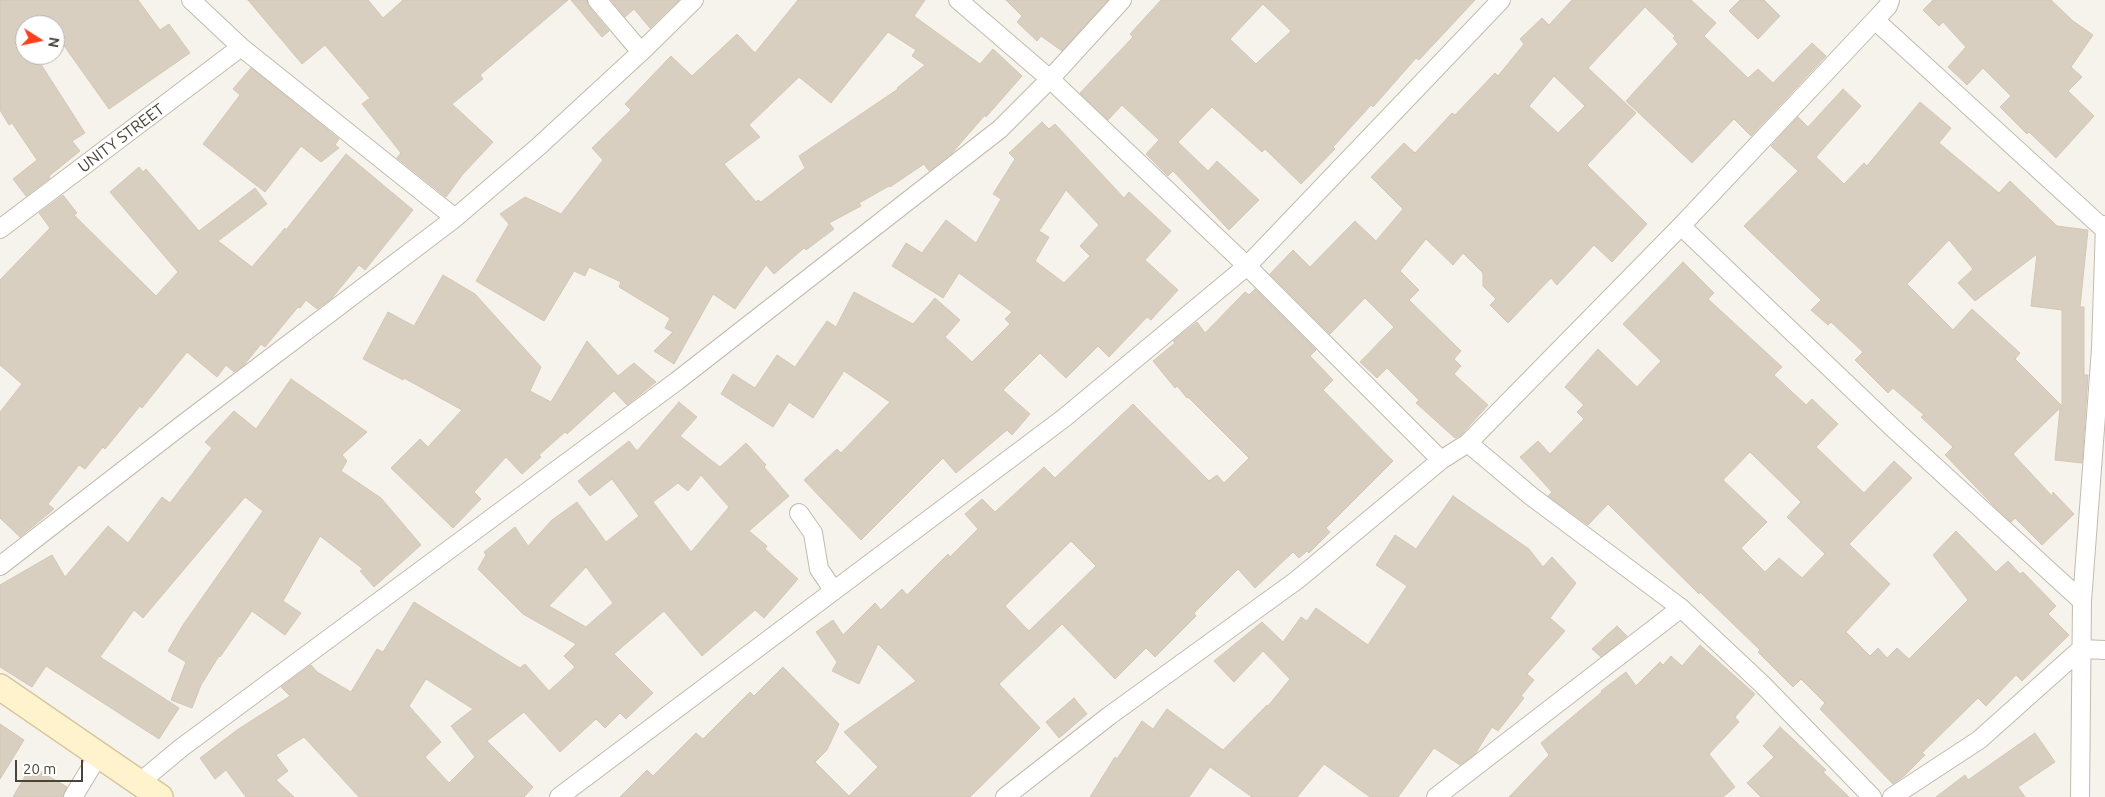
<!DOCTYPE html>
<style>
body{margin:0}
#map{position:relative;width:2105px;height:797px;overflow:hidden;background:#f6f3ec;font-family:Ubuntu,sans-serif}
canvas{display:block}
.north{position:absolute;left:15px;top:15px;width:50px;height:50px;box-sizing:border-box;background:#fff;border:1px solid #b7b4b0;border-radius:50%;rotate:100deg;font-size:14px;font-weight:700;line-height:20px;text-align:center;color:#4b4439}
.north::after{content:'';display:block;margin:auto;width:18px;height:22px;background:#fc3f1d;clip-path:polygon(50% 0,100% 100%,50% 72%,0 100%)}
.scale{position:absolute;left:15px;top:760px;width:68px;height:22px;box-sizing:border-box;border:2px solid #4b4439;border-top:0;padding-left:6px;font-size:15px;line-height:18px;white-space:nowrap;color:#4b4439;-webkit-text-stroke:4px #fff;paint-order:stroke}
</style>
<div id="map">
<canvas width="2105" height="797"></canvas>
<div class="north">N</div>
<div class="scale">20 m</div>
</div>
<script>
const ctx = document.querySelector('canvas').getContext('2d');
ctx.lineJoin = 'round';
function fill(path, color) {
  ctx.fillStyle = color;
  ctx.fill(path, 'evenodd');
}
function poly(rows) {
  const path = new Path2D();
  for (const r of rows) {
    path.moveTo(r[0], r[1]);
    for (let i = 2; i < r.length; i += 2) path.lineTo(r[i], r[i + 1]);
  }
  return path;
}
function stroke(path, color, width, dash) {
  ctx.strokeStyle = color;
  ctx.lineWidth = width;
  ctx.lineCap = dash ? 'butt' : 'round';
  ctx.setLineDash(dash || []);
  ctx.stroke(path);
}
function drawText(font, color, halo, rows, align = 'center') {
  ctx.font = font + ' Ubuntu,sans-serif';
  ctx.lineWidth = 5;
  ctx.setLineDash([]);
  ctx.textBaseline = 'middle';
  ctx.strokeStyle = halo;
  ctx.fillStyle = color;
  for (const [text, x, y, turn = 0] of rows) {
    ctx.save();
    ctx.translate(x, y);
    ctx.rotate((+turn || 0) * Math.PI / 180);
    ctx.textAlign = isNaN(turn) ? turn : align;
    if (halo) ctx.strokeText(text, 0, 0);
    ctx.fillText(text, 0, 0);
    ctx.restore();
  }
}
const building = poly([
 [0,0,138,0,160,30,169,24,190,53,109,109,55,33,55,25,25,25,25,55,35,55,85,133,72,141,80,151,49,176,50,178,26,196,13,179,37,160,12,123,9,125,0,110,0,0],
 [248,0,368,0,383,18,403,0,568,0,480,75,483,79,452,104,493,142,463,174,446,197,397,158,401,153,362,104,370,98,325,45,302,64,248,0],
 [571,0,587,0,589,7,609,31,602,37,571,0],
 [611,0,679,0,650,28,634,9,625,17,611,0],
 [798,0,925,0,914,16,980,64,993,49,1022,76,986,117,985,115,952,153,929,171,924,164,890,187,889,186,859,203,861,206,829,223,834,229,806,250,804,248,774,274,766,265,735,309,713,294,674,364,654,351,673,332,665,328,670,318,619,287,621,282,589,267,585,276,574,271,544,321,476,281,509,224,500,214,525,197,561,214,603,160,592,148,631,110,625,104,671,56,692,76,737,34,755,53,798,0],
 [888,32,916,50,912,56,925,65,897,88,898,89,799,156,805,168,761,202,758,200,756,202,724,164,760,137,749,125,799,77,831,103,888,32],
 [1006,0,1108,0,1062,51,1041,36,1037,41,1017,22,1022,16,1006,0],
 [1161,0,1475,0,1419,60,1416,58,1373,107,1371,105,1333,147,1335,149,1301,184,1265,149,1262,152,1212,107,1178,142,1208,171,1217,161,1259,200,1229,230,1173,171,1168,176,1146,154,1159,140,1122,105,1108,120,1080,93,1133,37,1130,34,1161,0],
 [1263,4,1291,31,1256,64,1230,39,1263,4],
 [1572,0,1691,0,1716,23,1704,36,1748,78,1758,69,1773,83,1812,43,1826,56,1751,136,1734,119,1692,163,1626,101,1678,44,1673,38,1675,36,1645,7,1588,68,1636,113,1587,165,1647,224,1612,262,1594,245,1557,285,1551,278,1508,323,1490,305,1496,299,1483,286,1483,273,1463,253,1453,265,1426,239,1400,271,1419,290,1409,300,1461,351,1454,359,1461,366,1454,374,1488,405,1461,435,1455,438,1416,403,1419,400,1387,368,1377,378,1360,362,1394,327,1365,298,1330,334,1270,274,1293,250,1310,267,1355,221,1376,241,1403,209,1371,177,1404,143,1415,153,1452,113,1455,115,1495,73,1498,76,1524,44,1520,39,1542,18,1549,25,1572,0],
 [1554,76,1585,106,1558,133,1529,106,1554,76],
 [1740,0,1764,0,1780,16,1758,39,1729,11,1740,0],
 [1933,0,2051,0,2073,21,2093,35,2071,67,2082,77,2068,91,2094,116,2056,158,2029,132,2027,134,2000,107,2011,96,1983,68,1967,85,1948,67,1966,47,1943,22,1939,26,1923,10,1933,0],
 [251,68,339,139,335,145,339,148,321,162,301,146,265,192,203,144,240,95,233,89,251,68],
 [1843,89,1861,106,1816,157,1844,184,1864,163,1867,166,1920,102,1951,128,1939,143,1999,193,2010,181,2057,226,2088,230,2080,307,2084,307,2084,375,2088,375,2082,463,2055,460,2060,408,2013,454,2052,496,2053,492,2074,514,2042,545,2015,518,2011,522,1994,506,1945,455,1953,447,1921,417,1924,415,1893,388,1888,393,1855,360,1863,352,1831,322,1828,325,1811,310,1821,300,1744,226,1798,171,1771,146,1798,117,1808,127,1843,89],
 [1949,240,1973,269,1958,283,1975,301,2037,254,2031,306,2062,310,2062,406,2015,359,2020,353,1972,309,1953,330,1907,284,1949,240],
 [1042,122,1049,129,1055,124,1124,198,1129,192,1171,231,1145,260,1178,290,1151,320,1147,317,1109,357,1098,346,1066,378,1040,353,1003,390,1030,414,1012,435,1007,430,956,473,943,458,861,540,804,480,837,449,841,453,890,402,844,371,813,418,789,402,773,427,721,394,733,374,755,388,777,355,795,367,827,321,836,327,854,292,913,324,935,298,960,320,945,337,972,362,1010,324,1005,319,1012,312,959,273,943,298,892,266,906,243,922,253,946,220,976,243,1001,199,993,194,1015,159,1009,153,1042,122],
 [1066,190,1099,225,1080,246,1090,256,1064,283,1035,261,1049,237,1039,231,1066,190],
 [346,154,413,210,365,270,359,265,332,298,317,309,306,300,300,308,298,307,265,347,261,344,244,365,234,372,226,365,217,377,187,352,142,408,140,406,105,449,103,447,85,469,79,465,48,504,54,509,20,537,0,518,0,412,22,384,0,365,0,280,50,228,39,213,63,195,77,213,74,215,156,296,178,272,110,192,139,167,143,172,146,169,199,231,255,188,267,204,218,241,252,267,285,228,286,230,346,154],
 [1683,262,1714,293,1708,299,1782,367,1774,375,1806,405,1812,399,1838,424,1816,447,1864,493,1894,461,1912,478,1849,544,1890,584,1846,632,1870,656,1878,648,1887,658,1897,648,1909,659,1968,600,1933,555,1956,531,1996,572,2008,561,2020,574,2023,572,2056,606,2048,614,2069,635,2022,681,2016,675,1986,706,1978,698,1922,753,1925,755,1904,776,1893,784,1820,709,1825,703,1801,679,1793,687,1758,652,1760,650,1700,592,1699,594,1608,504,1588,525,1548,496,1552,492,1520,457,1538,441,1550,454,1584,419,1577,412,1584,405,1565,387,1598,349,1637,387,1661,361,1623,324,1683,262],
 [1750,452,1801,502,1787,517,1825,554,1802,578,1779,558,1765,572,1741,548,1767,522,1723,480,1750,452],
 [443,275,475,294,541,367,530,391,551,402,587,341,618,376,634,363,656,382,627,405,614,391,567,434,565,432,539,455,541,457,522,474,506,457,474,492,481,499,453,528,391,468,420,439,428,447,462,410,404,378,403,380,363,359,388,312,414,326,443,275],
 [1255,289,1316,350,1310,356,1333,380,1323,390,1393,461,1326,528,1330,532,1309,553,1307,551,1299,558,1293,552,1255,588,1238,569,1194,613,1196,616,1155,657,1146,648,1115,679,1062,624,999,684,1040,728,970,797,620,797,647,770,653,776,696,733,703,739,750,692,754,696,783,667,839,724,827,750,815,762,849,796,878,767,844,732,916,681,878,644,859,684,832,671,837,662,816,632,833,620,843,635,875,603,881,610,902,589,907,595,948,554,950,557,978,529,965,514,982,499,995,512,1044,467,1055,478,1133,404,1209,481,1217,475,1224,483,1249,458,1188,397,1187,398,1177,386,1175,388,1153,361,1175,343,1173,341,1197,322,1205,333,1245,292,1249,295,1255,289],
 [1071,541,1096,566,1029,631,1005,606,1071,541],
 [291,379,367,432,342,455,347,461,341,471,381,498,421,545,374,587,360,571,363,569,320,536,283,601,301,613,285,635,252,611,220,657,219,656,201,685,192,708,171,700,186,662,168,651,183,625,263,511,245,497,143,618,134,610,100,657,179,708,159,739,46,666,32,687,0,667,0,585,52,555,65,577,108,526,128,543,162,497,170,503,212,448,205,442,234,411,256,429,291,379],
 [679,402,697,417,680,436,720,467,746,443,766,465,764,467,789,496,749,531,767,546,765,549,798,579,764,618,755,610,702,656,664,611,614,654,653,693,626,719,620,713,605,728,596,719,560,752,524,712,487,741,533,787,524,797,359,797,304,737,276,755,288,771,276,780,294,797,246,797,226,770,215,779,200,758,237,730,290,696,281,687,311,665,317,672,351,692,377,649,383,652,414,602,520,668,525,664,549,691,575,667,564,656,576,644,523,614,478,569,486,555,484,552,515,527,528,546,552,520,577,502,606,542,639,516,612,479,590,496,578,481,629,441,637,451,679,402],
 [701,475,729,507,691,552,653,502,678,483,688,491,701,475],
 [586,567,613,603,586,627,549,606,586,567],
 [426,679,473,709,451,726,475,757,449,783,425,757,441,742,409,706,426,679],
 [1453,496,1529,549,1543,567,1552,557,1576,583,1550,618,1565,631,1527,674,1534,680,1521,696,1524,698,1498,731,1492,727,1475,754,1460,765,1434,748,1398,797,1370,797,1324,764,1297,797,1252,797,1210,767,1189,797,1090,797,1115,757,1117,759,1142,721,1153,729,1167,709,1223,750,1267,705,1268,706,1290,679,1263,651,1234,682,1214,661,1262,622,1283,642,1301,617,1307,621,1316,608,1368,645,1407,586,1376,565,1395,535,1416,549,1453,496],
 [1617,626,1627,636,1601,657,1592,649,1617,626],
 [1700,645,1755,694,1735,717,1739,722,1709,754,1735,787,1723,797,1509,797,1549,755,1541,743,1602,692,1601,691,1626,672,1636,686,1660,662,1663,665,1671,656,1682,666,1700,645],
 [1074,698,1087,714,1059,738,1046,722,1074,698],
 [0,724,24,740,0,779,0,724],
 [1780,727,1826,770,1823,772,1849,797,1761,797,1747,783,1774,757,1763,746,1780,727],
 [2035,733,2055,762,2018,787,2025,797,1936,797,1965,775,1968,780,2035,733],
 [31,766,67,787,62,797,13,797,31,766]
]);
fill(building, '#d8cfc1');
stroke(building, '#d3c7b4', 1);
const street = poly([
 [191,0,241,47,455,218],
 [597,0,641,52],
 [958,0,1050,79,1247,266,1441,460],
 [1875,20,2105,230],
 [1681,226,1894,429,2082,601],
 [0,229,241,47],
 [1468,443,1531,496,1681,608,1763,685,1872,797],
 [799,513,813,533,819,569,834,591],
 [0,566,182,425,455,218,538,147,641,52,694,0],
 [139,783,181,748,677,381,1000,129,1050,79,1122,0],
 [73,797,98,756],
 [559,797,1064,418,1247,266,1501,0],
 [1005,797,1109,716,1297,580,1441,460,1468,443,1681,226,1875,20,1888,6,1890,0],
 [1436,797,1681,608],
 [1892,797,1979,740,2081,649,2105,650],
 [2080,797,2082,601,2101,349,2105,225]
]);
const secondary = poly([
 [0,687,160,797]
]);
stroke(street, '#c2bbae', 20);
stroke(secondary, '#d6c79b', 28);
stroke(street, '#fff', 18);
stroke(secondary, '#fff3cd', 25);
drawText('16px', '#4b4439', '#fff', [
 ["UNITY STREET",121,138,-37]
]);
</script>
